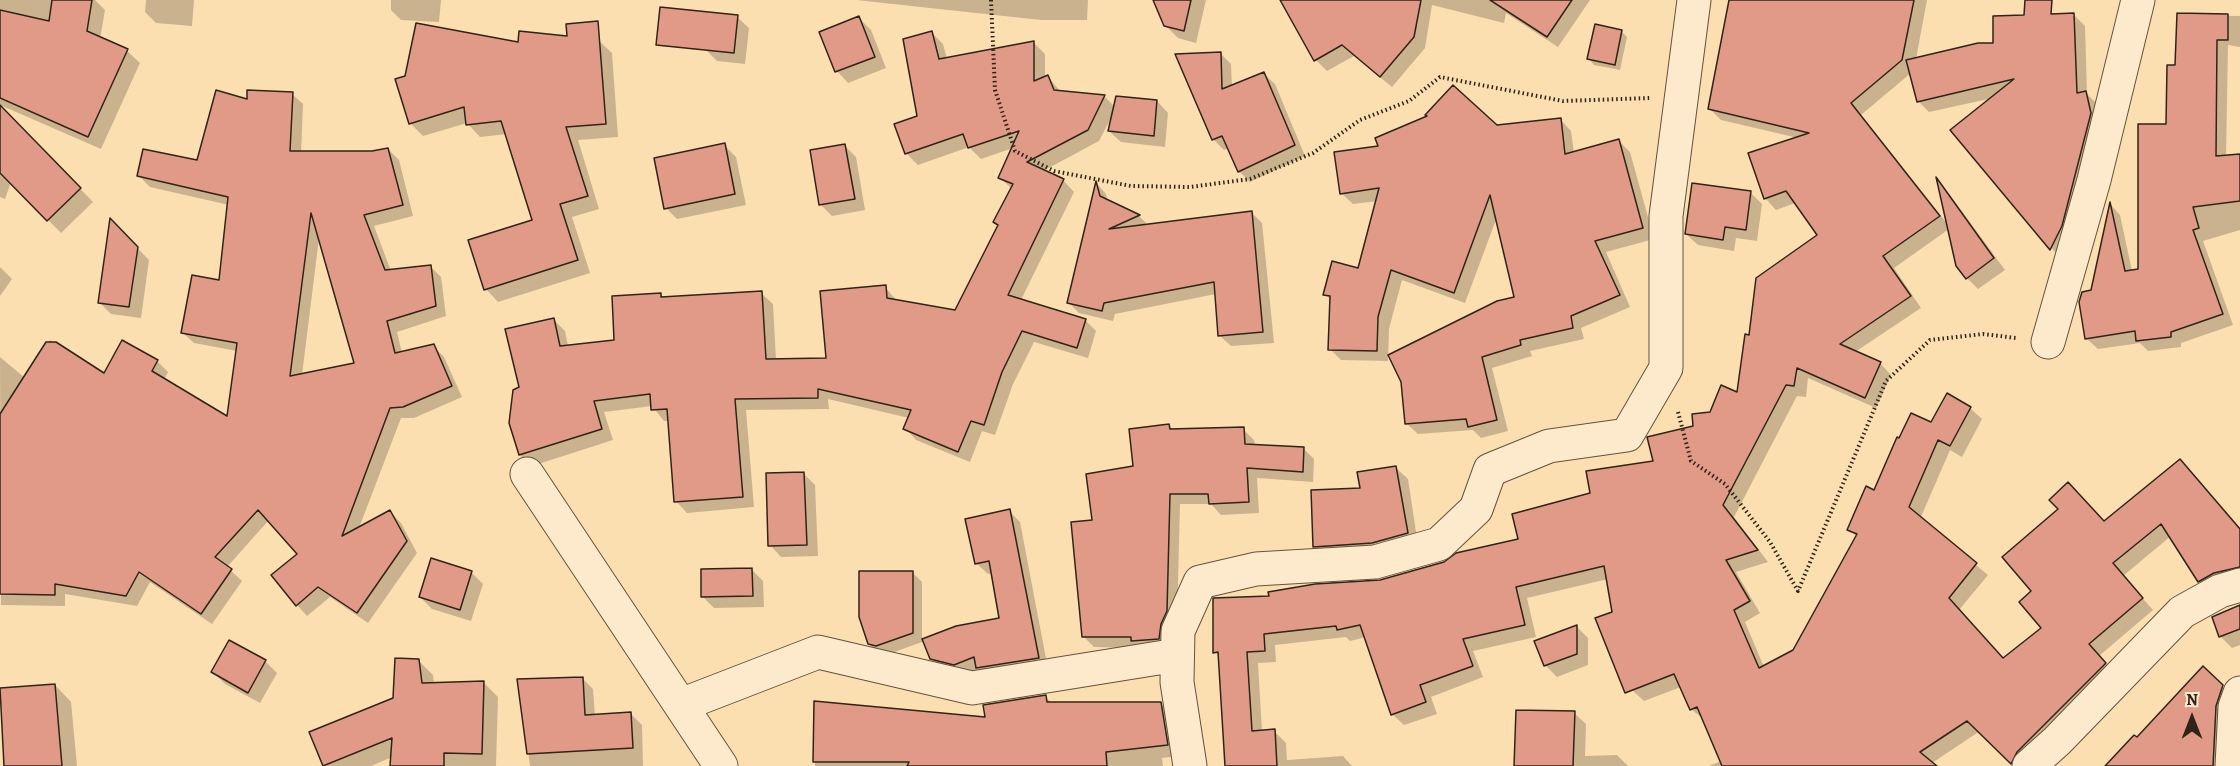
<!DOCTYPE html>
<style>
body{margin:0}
#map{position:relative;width:2240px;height:766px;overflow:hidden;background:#fcdfb1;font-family:Alegreya,serif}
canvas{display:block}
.north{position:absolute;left:2162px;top:688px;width:60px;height:60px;-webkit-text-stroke:4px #fdeacc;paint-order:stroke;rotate:0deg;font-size:16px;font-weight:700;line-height:24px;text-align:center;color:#2f2417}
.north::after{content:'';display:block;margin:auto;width:21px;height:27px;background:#2f2417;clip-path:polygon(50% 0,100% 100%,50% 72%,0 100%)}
</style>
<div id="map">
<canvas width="2240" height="766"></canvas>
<div class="north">N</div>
</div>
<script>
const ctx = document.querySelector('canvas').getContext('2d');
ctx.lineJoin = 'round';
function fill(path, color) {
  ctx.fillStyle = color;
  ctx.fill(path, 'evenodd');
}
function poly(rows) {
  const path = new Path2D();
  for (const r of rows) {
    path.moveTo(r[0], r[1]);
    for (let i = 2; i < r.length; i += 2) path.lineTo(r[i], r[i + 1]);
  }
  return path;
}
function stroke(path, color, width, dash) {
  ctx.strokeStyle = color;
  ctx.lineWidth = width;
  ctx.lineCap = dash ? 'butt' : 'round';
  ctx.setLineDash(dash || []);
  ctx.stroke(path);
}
fill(poly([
 [0,0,95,0,105,10,100,39,127,51,140,63,101,149,0,105],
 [146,0,194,0,192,26,156,23,145,12],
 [391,0,441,0,439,22,401,20,391,10],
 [856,0,1088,0,1087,20,1041,20],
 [1160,0,1206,0,1196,43,1178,38,1165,25],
 [1282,0,1590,0,1558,47,1506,13,1504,23,1432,5,1425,48,1392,87,1354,56,1327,71,1316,60],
 [1730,0,1927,0,1916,59,1995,44,2074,15,2085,26,2087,94,2097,104,2062,260,1952,131,1993,98,1929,112,1918,101,1911,73,1861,115,1949,226,1938,182,1947,191,2005,270,1978,289,1967,278,1949,229,1894,268,1921,308,1855,352,1880,363,1891,375,1876,408,1808,378,1806,397,1797,396,1734,517,1768,562,1736,572,1760,613,1745,622,1764,667,1794,652,1857,537,1849,529,1875,492,1932,424,1947,395,1970,408,1982,419,1962,457,1950,450,1920,519,1988,575,1959,610,2003,660,2043,629,2105,523,2180,461,2240,530,2240,581,2210,592,2199,581,2171,536,2123,576,2153,610,2099,656,2117,675,2015,766,1980,731,1932,763,1936,766,1709,766,1721,761,1704,720,1691,709,1681,687,1644,701,1632,690,1608,579,1527,598,1536,637,1473,651,1483,677,1431,697,1437,714,1404,725,1392,714,1366,637,1350,641,1346,637,1275,645,1276,662,1258,663,1262,732,1274,731,1286,743,1287,760,1343,756,1352,766,1227,766,1220,657,1215,652,1270,598,1380,582,1520,540,1591,494,1655,462,1738,394,1751,336,1819,235,1795,203,1776,210,1765,198,1798,138,1721,120,1709,108],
 [2178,15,2240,16,2240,47,2228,45,2226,157,2240,155,2240,230,2203,241,2233,325,2181,343,2181,347,2148,351,2140,343,2098,349,2087,339,2092,292,2111,205,2120,215,2132,271,2139,271,2177,66],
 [737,17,749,28,745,64,717,61,706,50],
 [859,18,871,30,886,68,848,83,837,71,821,33],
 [1621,31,1627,37,1620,70,1594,65,1589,59],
 [932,33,943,44,947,59,1034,43,1045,54,1045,79,1048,77,1061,92,1104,96,1115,107,1157,101,1168,113,1165,147,1121,142,1109,131,1112,116,1099,141,1043,171,1063,180,1074,192,1021,300,1085,320,1096,331,1088,358,1034,342,1013,384,995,435,982,431,970,462,916,440,905,428,909,418,828,399,829,409,746,410,754,507,687,513,676,501,670,421,664,421,652,406,604,412,613,440,532,466,520,455,520,388,554,320,565,331,568,346,615,341,661,295,664,298,761,293,773,304,776,360,828,360,885,287,897,301,956,312,999,226,995,222,1012,189,1000,178,1013,148,981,159,969,147,918,165,906,153,919,117],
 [598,40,612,53,618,137,578,140,599,209,572,217,590,273,498,302,486,289,534,221,507,134,480,137,467,123,423,136,410,123,519,44],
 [1220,53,1231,64,1232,87,1264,74,1275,84,1305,156,1250,182,1239,171,1229,148,1224,150,1213,139],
 [292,94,303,104,301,153,372,153,388,149,399,160,413,216,374,226,391,271,430,266,441,277,446,316,397,332,402,353,433,346,444,357,462,397,414,418,401,418,359,528,390,512,401,523,417,553,368,623,330,597,307,616,297,605,299,554,269,520,227,567,242,581,212,624,150,582,137,606,65,594,65,606,1,605,0,357,25,378,50,340,104,376,157,361,168,372,164,380,228,419,237,351,194,343,183,333,220,282,229,205,150,187,139,176,198,162,248,100],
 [319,238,356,364,302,375],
 [0,107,93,202,61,233,11,182,5,199,0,197],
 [1560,119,1571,131,1574,153,1619,141,1630,152,1654,239,1606,252,1630,307,1581,328,1584,339,1530,351,1532,356,1492,368,1508,431,1481,438,1473,430,1418,434,1406,423,1516,298,1497,217,1465,303,1402,280,1389,329,1388,361,1341,360,1330,349,1331,300,1325,294,1359,270,1378,201,1353,204,1341,193,1496,127],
 [724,145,736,157,746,205,677,219,666,208],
 [844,145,856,157,865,210,832,216,821,205],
 [1097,184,1106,194,1108,202,1139,216,1148,225,1251,212,1262,223,1274,343,1231,346,1219,335,1216,294,1115,314,1113,321,1079,313,1068,302],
 [1751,193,1762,204,1757,241,1736,238,1734,251,1698,245,1686,234],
 [111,221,149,260,141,318,111,314,99,302],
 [0,267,12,279,0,296],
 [1168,425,1174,431,1243,429,1254,440,1255,446,1303,448,1314,459,1313,482,1257,478,1259,513,1221,515,1211,504,1180,504,1177,622,1170,649,1094,647,1083,636,1094,522],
 [1396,468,1408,479,1418,545,1327,558,1315,546,1361,489],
 [803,473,815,485,818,556,781,557,770,545],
 [1009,511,1020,522,1048,669,988,678,979,669,966,675,942,669,931,658,1001,619,993,573,988,574,977,564,967,520],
 [432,560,472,573,483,584,471,621,432,609,420,597],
 [752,570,763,581,764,607,714,608,703,597],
 [913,573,922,582,922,642,886,655,879,653,869,644],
 [2240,606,2240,645,2232,648,2220,636],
 [1577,627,1588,638,1588,665,1557,677,1545,665,1536,642],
 [230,642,265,661,277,673,260,703,225,684,213,672],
 [418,660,433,675,434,684,483,682,498,697,496,766,393,766,392,757,371,766,325,766,395,699],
 [2203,668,2235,699,2226,766,2107,766,2137,740],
 [582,678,593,689,595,716,631,714,642,725,643,766,530,766,519,681],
 [55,685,71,702,77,766,6,766,0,690],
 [1045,697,1052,703,1160,703,1172,714,1178,756,1162,758,1163,766,815,766,815,703,987,719],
 [1574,713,1586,724,1585,756,1617,755,1628,766,1497,766,1516,766]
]), '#0003');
const building = poly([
 [52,0,92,0,87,31,128,49,88,137,0,98,0,10,49,21,52,0],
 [1153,0,1191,0,1184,31,1164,26,1153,0],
 [1280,0,1421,0,1414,37,1380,77,1342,45,1314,61,1280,0],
 [1490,0,1572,0,1547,37,1490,0],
 [1729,0,1914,0,1902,60,1851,103,1940,216,1883,256,1911,296,1840,344,1881,362,1865,398,1797,368,1794,386,1786,385,1723,505,1758,550,1726,560,1750,601,1734,610,1759,668,1793,650,1857,534,1847,530,1866,486,1874,490,1897,437,1899,438,1911,413,1931,422,1947,393,1971,407,1950,446,1938,440,1909,507,1977,563,1949,598,2003,658,2041,628,2019,602,2031,591,2002,557,2058,509,2049,500,2068,482,2104,521,2180,459,2240,529,2240,567,2214,573,2198,582,2161,524,2113,563,2143,598,2089,644,2106,663,2017,752,2011,764,1967,721,1920,752,1937,766,1722,766,1697,707,1690,710,1674,674,1625,693,1595,618,1612,612,1604,566,1516,587,1525,625,1463,639,1473,666,1420,685,1426,702,1391,715,1360,625,1337,630,1336,626,1264,634,1265,651,1247,652,1252,731,1275,729,1277,766,1225,766,1218,652,1213,653,1213,598,1269,596,1268,592,1315,584,1380,580,1444,562,1456,553,1518,539,1512,514,1590,493,1586,471,1653,461,1647,437,1693,426,1692,414,1710,412,1721,385,1737,392,1745,334,1749,335,1756,278,1817,235,1786,191,1764,199,1748,153,1809,133,1708,109,1729,0],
 [2025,0,2052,0,2051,14,2074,13,2077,93,2086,91,2091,113,2062,226,2050,250,1950,130,2014,79,1917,102,1906,60,1978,43,1993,43,1993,16,2024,15,2025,0],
 [660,7,738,15,734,53,656,45,660,7],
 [2177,13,2228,14,2228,40,2217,40,2216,156,2240,154,2240,201,2193,207,2199,228,2193,230,2223,314,2171,332,2171,337,2136,341,2135,331,2085,339,2079,302,2082,292,2091,290,2110,202,2125,271,2138,269,2138,124,2166,124,2167,65,2175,65,2177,13],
 [859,16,875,57,835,72,819,32,859,16],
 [598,21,606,124,566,127,588,196,560,204,578,260,484,290,468,240,532,220,501,121,466,125,464,107,409,124,395,79,405,76,416,23,518,42,519,31,567,36,566,24,598,21],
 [1595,24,1622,30,1615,65,1587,59,1595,24],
 [932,31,939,59,1034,41,1034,81,1048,75,1054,90,1105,95,1088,130,1027,162,1064,179,1008,295,1086,319,1077,348,1022,331,1002,372,984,425,971,421,958,452,903,429,911,410,818,389,818,398,735,399,743,497,674,502,667,409,651,410,650,394,594,401,602,429,519,455,509,423,513,390,519,387,505,329,554,318,560,346,614,340,612,296,661,293,661,297,762,291,766,359,826,358,820,291,886,285,887,298,955,310,998,225,993,222,1013,184,998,178,1019,131,968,148,963,134,905,154,894,124,917,116,903,39,932,31],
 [1221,52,1222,89,1264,72,1295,145,1238,172,1222,136,1212,140,1175,54,1221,52],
 [1453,85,1497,125,1561,118,1565,154,1619,139,1643,228,1595,241,1620,295,1571,316,1573,328,1520,340,1521,345,1482,357,1497,420,1468,427,1466,419,1405,424,1401,382,1388,355,1497,301,1514,297,1490,195,1454,293,1391,270,1378,317,1377,351,1328,350,1330,296,1323,295,1332,261,1358,268,1379,188,1340,194,1334,152,1378,146,1375,138,1427,116,1425,115,1453,85],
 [216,90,247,99,247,90,293,92,290,151,372,151,388,148,403,205,364,215,385,270,431,265,436,306,387,321,395,353,434,344,452,386,403,407,390,408,342,536,390,510,407,541,357,613,318,587,296,606,271,575,297,554,258,510,215,557,232,569,201,614,139,572,126,596,55,584,55,595,0,594,0,414,46,342,56,342,104,373,122,340,158,360,152,371,227,416,237,343,181,333,192,275,219,280,228,197,137,176,143,149,197,160,216,90],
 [311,213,354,363,290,376,311,213],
 [1116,96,1157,100,1154,136,1108,131,1116,96],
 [0,105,81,188,47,221,0,173,0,105],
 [725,143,735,194,664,209,654,158,725,143],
 [845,144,855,199,819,205,810,150,845,144],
 [1936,177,1994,258,1966,279,1956,266,1936,177],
 [1096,181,1100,196,1140,215,1109,229,1252,211,1263,332,1218,336,1214,282,1104,303,1102,311,1067,303,1096,181],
 [1692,183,1751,191,1746,230,1725,227,1723,240,1685,234,1692,183],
 [110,218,138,247,129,307,98,303,110,218],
 [1169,424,1170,429,1244,427,1245,444,1304,447,1303,472,1247,468,1249,502,1209,504,1208,494,1170,494,1167,611,1161,624,1159,639,1131,641,1131,637,1082,637,1071,522,1092,520,1086,474,1133,466,1129,429,1169,424],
 [1396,466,1408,533,1372,543,1313,547,1311,490,1360,488,1357,472,1396,466],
 [804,472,807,545,768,546,766,473,804,472],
 [1010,509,1039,658,976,668,974,657,954,665,930,659,922,639,956,626,999,618,989,561,975,564,965,519,1010,509],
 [431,558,472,571,460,610,419,597,431,558],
 [752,568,753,596,701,597,701,569,752,568],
 [859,571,913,571,913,633,876,646,868,644,859,617,859,571],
 [2240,605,2240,629,2219,637,2212,617,2240,605],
 [1577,625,1577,654,1544,666,1534,641,1577,625],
 [229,640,266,660,248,693,211,672,229,640],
 [395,658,419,659,422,683,484,681,482,754,444,753,444,766,390,766,392,738,323,766,309,732,393,698,395,658],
 [2203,666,2223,685,2216,706,2213,766,2105,766,2134,735,2137,737,2203,666],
 [583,677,585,715,631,712,633,748,527,754,517,679,583,677],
 [55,684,62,766,4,766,0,688,55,684],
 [1046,695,1047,702,1161,702,1168,745,1106,752,1107,766,907,766,909,762,813,762,814,701,985,717,983,705,1046,695],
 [1516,710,1575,711,1573,766,1514,766,1516,710]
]);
fill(building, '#e09a87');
stroke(building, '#2f2417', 1.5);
const minor = poly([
 [2048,342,2094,180,2138,0],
 [527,474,721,766],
 [681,705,818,652,972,688,1177,655],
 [1190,766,1177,682,1178,631,1200,582,1256,569,1375,562,1439,544,1476,509,1490,470,1549,446,1627,435,1666,368,1666,216,1694,0],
 [2029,766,2057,741,2182,612,2220,591,2240,585],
 [2232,766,2235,707,2240,693]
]);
stroke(minor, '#62533e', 35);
stroke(poly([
 [991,0,995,90,1015,151,1054,171,1131,186,1190,187,1250,179,1313,153,1360,120,1409,101,1440,77,1563,101,1650,98],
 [1678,412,1691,461,1725,484,1770,542,1798,591,1886,381,1930,340,1983,334,2016,338]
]), '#2f2417', 4, [1.5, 3]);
stroke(minor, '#fdeacc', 33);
</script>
